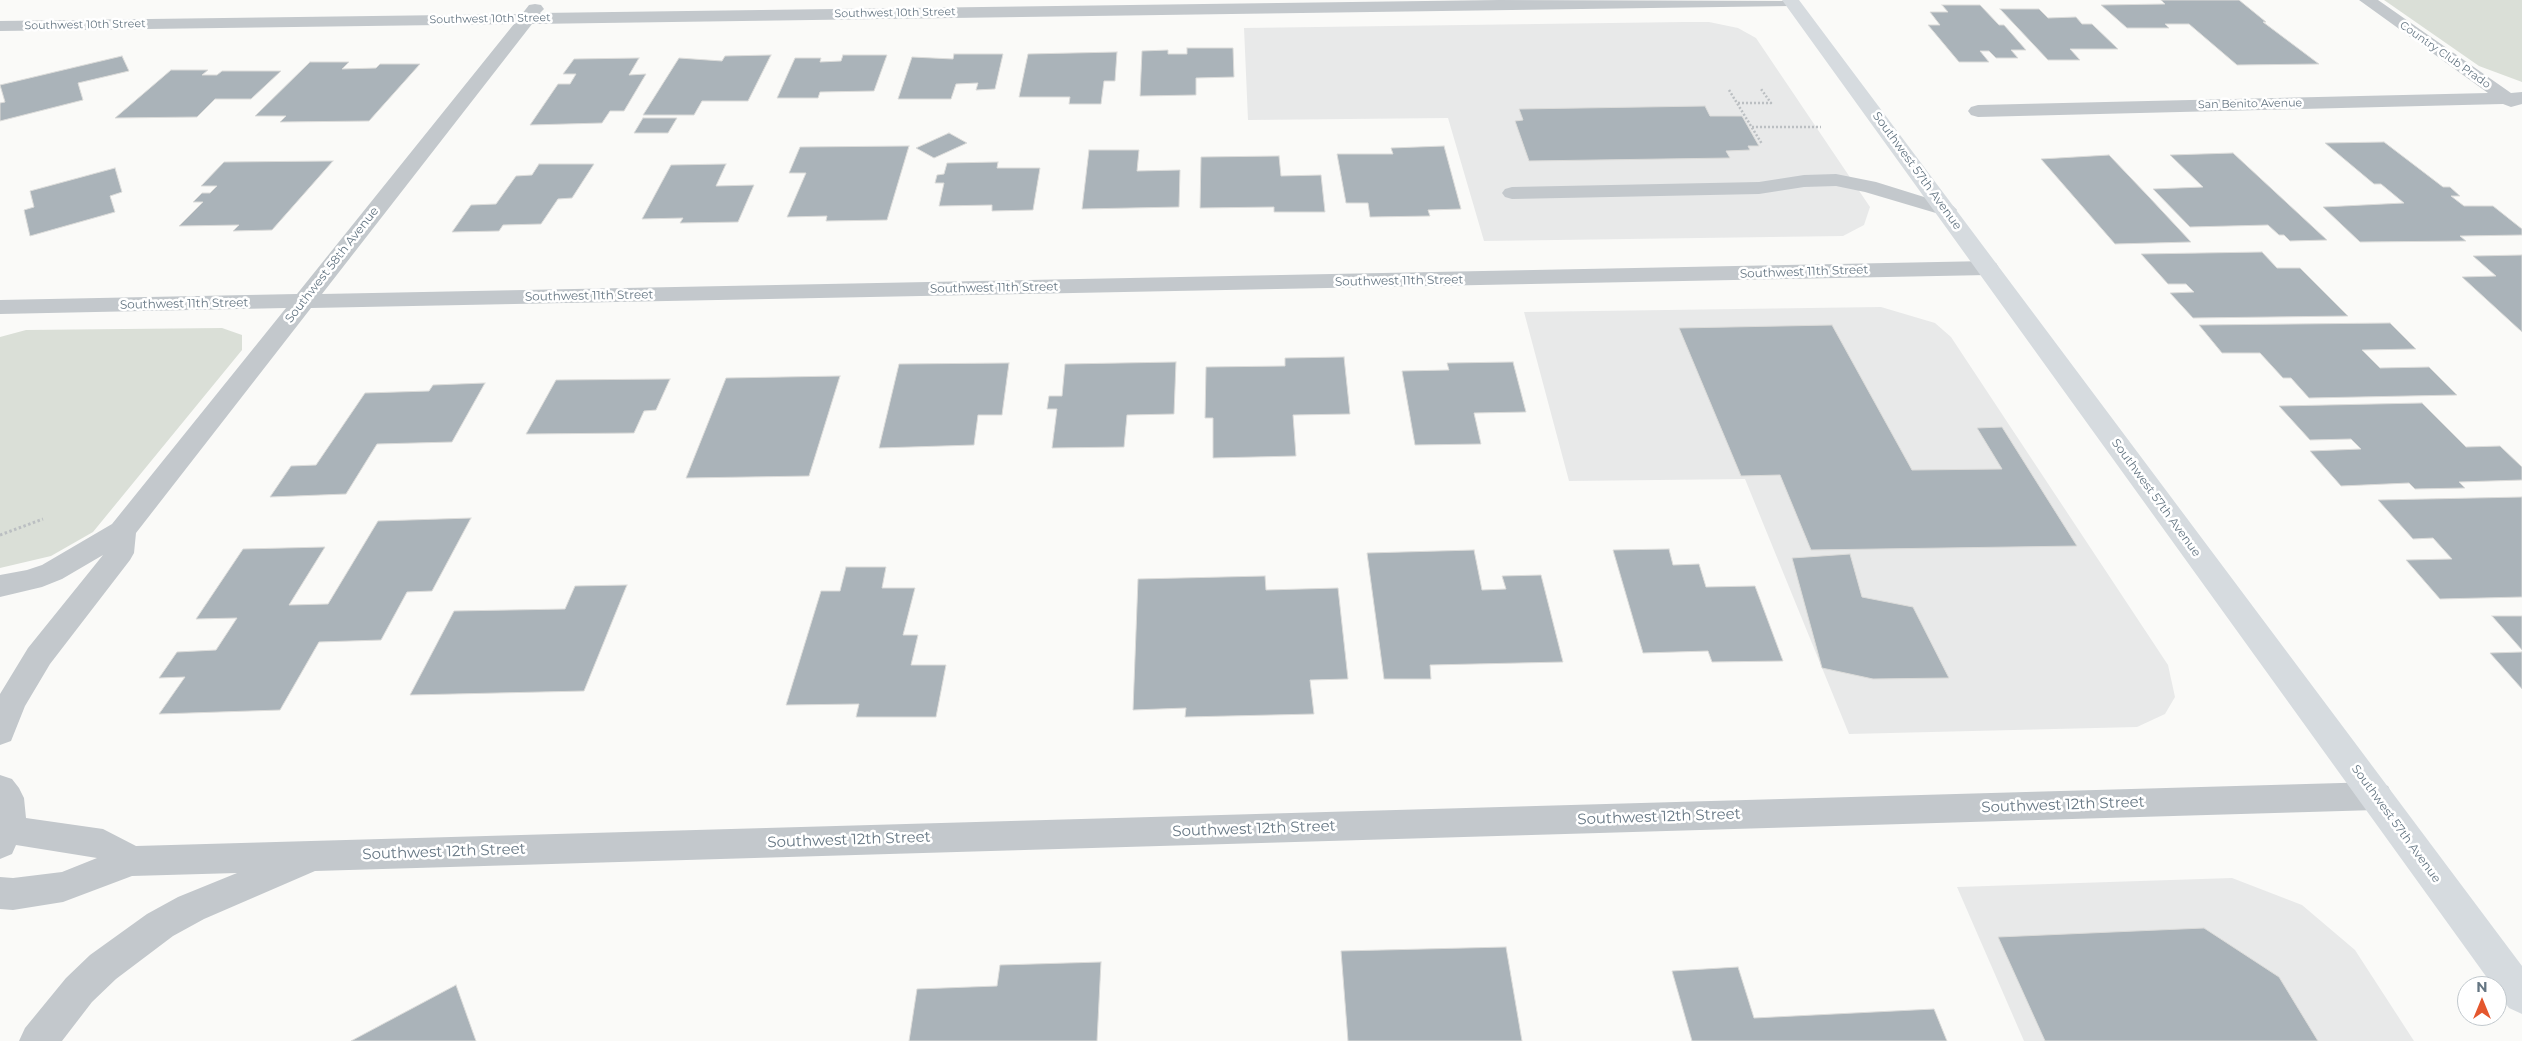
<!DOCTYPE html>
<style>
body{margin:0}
#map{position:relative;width:2522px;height:1041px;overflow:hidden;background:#fafaf8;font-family:Montserrat,sans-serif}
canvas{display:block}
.north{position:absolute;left:2457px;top:976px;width:50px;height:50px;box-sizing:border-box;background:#fff;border:1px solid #c1c8cd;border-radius:50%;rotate:0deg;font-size:14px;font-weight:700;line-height:20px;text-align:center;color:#657683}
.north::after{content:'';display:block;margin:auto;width:18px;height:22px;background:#e4572e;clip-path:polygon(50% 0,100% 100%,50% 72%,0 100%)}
</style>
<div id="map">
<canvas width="2522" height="1041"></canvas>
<div class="north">N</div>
</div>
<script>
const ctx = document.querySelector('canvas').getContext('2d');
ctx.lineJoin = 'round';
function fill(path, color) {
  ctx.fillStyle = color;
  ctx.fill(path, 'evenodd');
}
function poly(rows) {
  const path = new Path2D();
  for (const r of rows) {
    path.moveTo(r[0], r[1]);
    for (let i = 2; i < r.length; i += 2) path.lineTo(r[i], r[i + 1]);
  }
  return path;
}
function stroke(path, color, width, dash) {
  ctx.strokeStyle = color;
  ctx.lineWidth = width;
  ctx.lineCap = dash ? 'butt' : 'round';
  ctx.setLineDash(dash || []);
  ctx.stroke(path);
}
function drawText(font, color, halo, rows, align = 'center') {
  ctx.font = font + ' Montserrat,sans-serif';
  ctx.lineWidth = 5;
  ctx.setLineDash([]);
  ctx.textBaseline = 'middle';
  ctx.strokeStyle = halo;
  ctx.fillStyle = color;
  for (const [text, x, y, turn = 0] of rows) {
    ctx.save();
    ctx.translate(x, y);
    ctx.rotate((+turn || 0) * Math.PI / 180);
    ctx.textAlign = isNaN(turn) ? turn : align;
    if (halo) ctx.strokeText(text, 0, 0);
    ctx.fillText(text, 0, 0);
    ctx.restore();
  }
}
fill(poly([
 [1684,22,1709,22,1738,28,1756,38,1870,207,1864,225,1843,236,1484,241,1448,118,1248,120,1244,28],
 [1881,307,1935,323,1951,337,2168,665,2175,697,2165,714,2137,727,1849,734,1745,479,1569,481,1524,312],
 [2232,878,2302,905,2355,950,2414,1041,2024,1041,1957,887]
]), '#e8e9e9');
fill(poly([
 [2384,0,2522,0,2522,82,2479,66],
 [222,328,242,335,242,350,93,532,51,556,0,568,0,337,26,330]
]), '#dadfd7');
const building = poly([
 [2161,0,2239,0,2266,22,2263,22,2319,64,2237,65,2189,24,2165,24,2169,28,2127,28,2101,5,2165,4,2161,0],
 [1942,5,1980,5,1999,25,2004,25,2026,50,2011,50,2018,58,1996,58,1989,51,1980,51,1989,62,1959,62,1928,25,1940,25,1930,12,1948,12,1942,5],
 [2000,9,2039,9,2048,18,2076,17,2082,24,2092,24,2118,49,2070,49,2080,60,2048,60,2000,9],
 [1187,48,1233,48,1234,77,1196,78,1196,95,1140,96,1142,51,1168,50,1168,54,1187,54,1187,48],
 [1117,52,1115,81,1104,81,1101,104,1069,104,1070,97,1019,97,1028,54,1117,52],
 [954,54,1003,54,995,89,976,90,978,83,956,84,951,99,898,99,912,57,953,59,954,54],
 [771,55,748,101,702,101,694,115,643,115,679,58,722,61,725,56,771,55],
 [843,55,887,55,874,91,820,92,818,98,777,98,795,58,821,58,820,62,841,61,843,55],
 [122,56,129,71,78,83,83,100,0,121,0,103,5,102,0,85,122,56],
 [639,58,629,75,646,74,624,111,610,111,602,123,530,125,558,84,570,84,576,74,563,74,574,59,639,58],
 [310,62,349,62,342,69,376,68,380,64,420,64,369,121,280,122,286,116,255,116,310,62],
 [171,70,208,70,202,75,217,75,222,71,281,71,251,99,215,99,197,117,115,118,171,70],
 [1705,106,1710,116,1742,116,1759,146,1748,146,1750,150,1726,151,1730,158,1529,161,1515,121,1523,120,1519,109,1705,106],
 [643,118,677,118,668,133,634,133,643,118],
 [949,133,967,143,934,158,916,148,949,133],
 [2384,142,2443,187,2450,187,2460,196,2451,196,2464,206,2493,206,2522,229,2522,235,2460,236,2466,241,2360,242,2323,207,2404,203,2381,184,2374,184,2325,143,2384,142],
 [909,146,887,220,826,221,827,216,787,217,806,173,789,173,800,147,909,146],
 [1444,146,1461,209,1428,210,1430,216,1370,217,1368,203,1346,203,1337,154,1393,154,1391,148,1444,146],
 [1089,150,1139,150,1137,171,1180,170,1179,207,1082,209,1089,150],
 [2233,153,2327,240,2290,241,2284,235,2279,235,2268,225,2190,227,2153,189,2203,187,2170,155,2233,153],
 [2109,155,2149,197,2191,242,2115,244,2041,159,2109,155],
 [1279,156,1281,176,1321,175,1325,212,1274,212,1274,207,1200,208,1201,157,1279,156],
 [333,161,272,230,233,231,239,225,179,226,203,202,193,202,202,193,210,193,217,186,201,186,224,162,333,161],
 [998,162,997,168,1040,168,1033,210,992,211,992,205,939,206,944,183,935,183,937,175,944,174,947,163,998,162],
 [539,164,594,164,572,198,558,199,541,224,503,225,499,231,452,232,471,205,496,204,516,176,532,175,539,164],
 [726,164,716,186,754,185,738,222,680,223,683,218,642,219,671,165,726,164],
 [115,168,122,192,110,196,115,212,30,236,24,210,34,207,30,191,115,168],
 [2262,252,2277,268,2300,268,2348,316,2193,318,2170,293,2194,292,2186,284,2168,284,2141,254,2262,252],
 [2522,255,2522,332,2462,277,2496,276,2473,256,2522,255],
 [2390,323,2416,349,2362,350,2380,368,2429,367,2457,395,2309,398,2291,378,2283,378,2260,353,2222,353,2199,325,2390,323],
 [1832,325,1912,470,2002,469,1977,428,2002,427,2077,546,1811,550,1780,475,1741,476,1679,328,1832,325],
 [1344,357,1350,414,1293,415,1296,456,1213,458,1213,418,1205,418,1206,367,1285,366,1285,358,1344,357],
 [1176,362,1174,414,1127,415,1124,447,1052,448,1057,409,1047,409,1049,396,1062,396,1065,364,1176,362],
 [1513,362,1526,412,1474,413,1481,444,1415,445,1402,371,1449,370,1447,363,1513,362],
 [1009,363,1002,415,978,415,974,445,879,448,899,364,1009,363],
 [840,376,809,476,686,478,726,378,840,376],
 [670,379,656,410,644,411,634,433,526,434,556,380,670,379],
 [485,383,452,442,377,444,346,494,270,497,291,466,316,465,365,393,429,391,433,385,485,383],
 [2422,403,2466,447,2500,446,2522,467,2522,480,2459,482,2465,488,2415,489,2409,483,2341,486,2310,451,2361,449,2351,439,2310,440,2279,406,2422,403],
 [2522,497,2522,597,2440,599,2406,560,2452,559,2433,538,2413,539,2378,500,2522,497],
 [471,518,432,591,407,592,381,640,319,642,280,710,159,714,185,677,159,678,177,652,216,650,237,618,196,619,243,549,325,547,289,605,328,604,378,521,471,518],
 [1669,549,1673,565,1699,564,1706,587,1755,586,1783,661,1712,662,1708,651,1643,653,1613,550,1669,549],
 [1474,550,1482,590,1506,589,1502,576,1541,575,1563,662,1430,665,1431,679,1384,679,1367,553,1474,550],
 [1850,554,1862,597,1913,607,1949,678,1873,679,1822,668,1792,558,1850,554],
 [846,567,886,567,882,588,915,588,903,635,918,635,911,665,946,665,936,717,856,717,859,704,786,705,821,591,840,591,846,567],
 [1265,576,1266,590,1338,588,1348,679,1310,680,1314,714,1185,717,1186,708,1133,710,1138,579,1265,576],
 [627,585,584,691,410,695,454,611,565,609,575,586,627,585],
 [2492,616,2522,616,2522,650,2492,616],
 [2522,652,2522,689,2490,653,2522,652],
 [2204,928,2279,977,2318,1041,2045,1041,1998,937,2204,928],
 [1506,947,1522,1041,1348,1041,1341,951,1506,947],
 [1101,962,1097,1041,909,1041,917,989,997,986,1000,965,1101,962],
 [1738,967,1754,1018,1934,1009,1947,1041,1692,1041,1672,971,1738,967],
 [456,985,476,1041,351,1041,456,985]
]);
fill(building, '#aab3b9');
stroke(building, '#dcdcda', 1);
stroke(poly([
 [1729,90,1762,144],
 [1738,103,1771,103,1761,89],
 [1752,127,1821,127]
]), '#bbbfc2', 2.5, [2, 2]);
stroke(poly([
 [0,535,43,519]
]), '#bbbfc2', 3, [2.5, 2.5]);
fill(poly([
 [1499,0,1799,1,1797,5,1791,6,532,24,322,294,1988,261,1996,263,1999,268,1996,273,1988,275,311,308,136,533,134,553,130,560,50,664,25,706,11,741,0,745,0,694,28,648,103,555,62,579,42,587,0,597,0,575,27,570,42,565,112,524,286,308,0,314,0,300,297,294,514,24,0,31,0,21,522,14,529,5,535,4,541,5,544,9,540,13,1499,0],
 [2359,0,2378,0,2511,93,2522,92,2522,104,2511,107,2503,104,1978,117,1971,115,1968,111,1971,107,1978,105,2488,93,2359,0],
 [1836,174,1876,182,1953,206,1957,210,1953,214,1946,216,1865,192,1836,186,1804,187,1759,194,1512,199,1505,197,1502,193,1505,189,1512,187,1759,182,1804,175,1836,174],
 [0,775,12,779,19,788,24,798,26,818,103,829,136,846,2376,782,2388,786,2393,796,2388,806,2376,810,315,871,204,919,173,936,116,979,92,1002,62,1041,19,1041,25,1028,66,978,90,955,147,914,178,897,237,873,132,876,63,902,13,910,0,909,0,877,13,878,62,872,97,858,16,845,12,854,0,859,0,775]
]), '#c3c8cc');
fill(poly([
 [1782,0,1799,0,2522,966,2522,1014,2509,1008,2497,992,2497,986,2493,986,1782,0]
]), '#d6dbdf');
drawText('11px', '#657683', '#fff', [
 ["Southwest 10th Street",895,13,-1],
 ["Southwest 10th Street",490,19,-1],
 ["Southwest 10th Street",85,25,-1],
 ["Country Club Prado",2445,55,35],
 ["San Benito Avenue",2250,104,-1]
]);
drawText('12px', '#657683', '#fff', [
 ["Southwest 57th Avenue",1917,171,54],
 ["Southwest 58th Avenue",332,265,-52],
 ["Southwest 11th Street",1804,272,-2],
 ["Southwest 11th Street",1399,281,-1],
 ["Southwest 11th Street",994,288,-1],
 ["Southwest 11th Street",589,296,-1],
 ["Southwest 11th Street",184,304,-1],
 ["Southwest 57th Avenue",2156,498,54],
 ["Southwest 57th Avenue",2396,824,54]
]);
drawText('15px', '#657683', '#fff', [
 ["Southwest 12th Street",2063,805,-2],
 ["Southwest 12th Street",1659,817,-2],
 ["Southwest 12th Street",1254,829,-2],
 ["Southwest 12th Street",849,840,-2],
 ["Southwest 12th Street",444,852,-2]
]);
</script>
